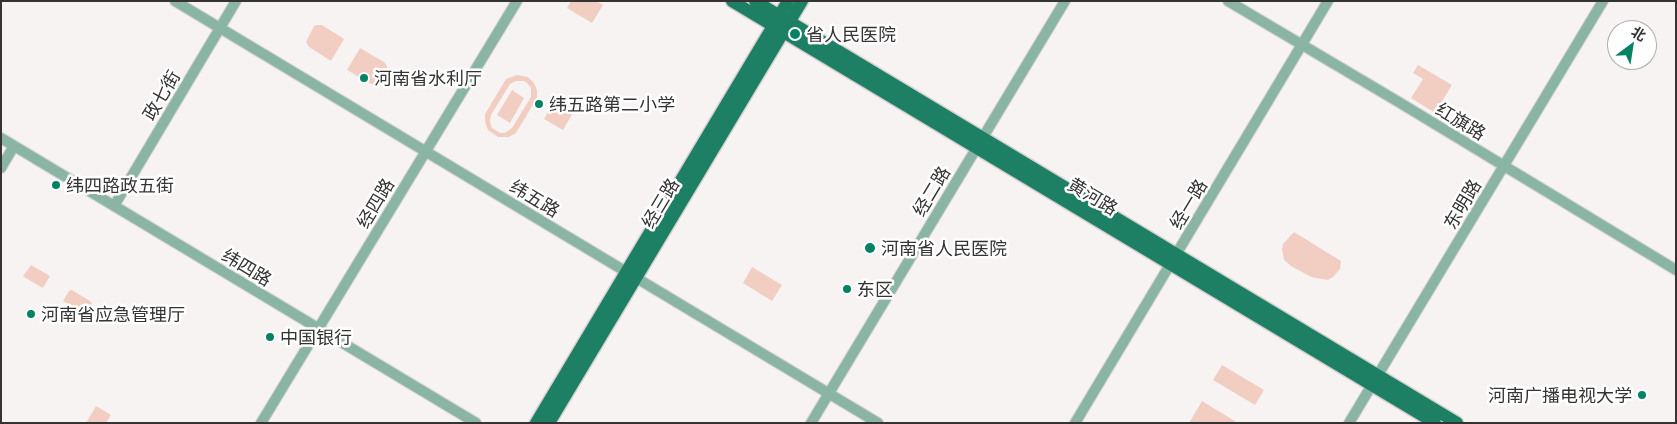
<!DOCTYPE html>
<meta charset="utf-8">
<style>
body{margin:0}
#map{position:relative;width:1677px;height:424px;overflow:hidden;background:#f7f3f2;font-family:Georgia,"Noto Sans SC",serif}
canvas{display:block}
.frame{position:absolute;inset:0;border:2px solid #353433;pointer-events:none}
.north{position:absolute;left:1607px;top:20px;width:50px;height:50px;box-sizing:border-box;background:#fff;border:1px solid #aeaead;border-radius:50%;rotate:31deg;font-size:14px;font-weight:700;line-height:20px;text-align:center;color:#353433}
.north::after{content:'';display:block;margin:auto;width:18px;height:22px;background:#048364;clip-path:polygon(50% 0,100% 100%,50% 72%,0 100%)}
</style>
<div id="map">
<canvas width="1677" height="424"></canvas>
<div class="frame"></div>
<div class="north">北</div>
</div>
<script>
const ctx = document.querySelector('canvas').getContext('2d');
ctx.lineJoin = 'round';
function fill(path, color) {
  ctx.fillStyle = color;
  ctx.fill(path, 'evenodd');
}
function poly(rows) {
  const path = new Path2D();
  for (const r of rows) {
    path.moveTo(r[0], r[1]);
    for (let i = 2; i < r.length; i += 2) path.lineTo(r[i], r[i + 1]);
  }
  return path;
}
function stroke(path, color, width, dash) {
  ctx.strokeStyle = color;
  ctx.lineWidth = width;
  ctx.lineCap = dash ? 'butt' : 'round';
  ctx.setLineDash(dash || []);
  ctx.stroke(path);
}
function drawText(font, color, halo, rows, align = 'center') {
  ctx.font = font + ' Georgia,"Noto Sans SC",serif';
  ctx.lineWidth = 5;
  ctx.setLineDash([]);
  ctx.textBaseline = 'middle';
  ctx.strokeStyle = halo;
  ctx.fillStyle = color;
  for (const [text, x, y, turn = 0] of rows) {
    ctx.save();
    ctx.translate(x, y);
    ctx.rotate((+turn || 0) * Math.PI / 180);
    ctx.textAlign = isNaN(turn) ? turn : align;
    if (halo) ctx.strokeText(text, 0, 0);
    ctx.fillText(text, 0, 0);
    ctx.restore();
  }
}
fill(poly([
 [571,1,596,1,603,5,592,23,567,8],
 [317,25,322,25,344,39,331,61,309,47,306,42,314,26],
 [360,48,384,62,387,66,387,73,378,88,347,70],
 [1418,65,1452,85,1435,113,1411,98,1423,79,1413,73],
 [517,75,528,77,534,83,537,90,537,98,516,133,509,137,498,137,488,130,485,122,485,114,506,79],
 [516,81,524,81,527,83,531,88,531,97,512,128,505,133,500,133,492,128,490,122,491,115,510,84],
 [512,90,524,98,510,123,497,115],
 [555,100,574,111,563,130,544,119],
 [1294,232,1341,261,1340,269,1333,277,1328,280,1311,277,1291,266,1284,260,1282,249,1283,244],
 [31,265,50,276,43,288,24,277,23,276],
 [752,267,782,285,772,301,743,283],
 [72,290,90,301,92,304,86,314,63,301,69,291],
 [1222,365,1264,390,1255,405,1213,380],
 [1202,401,1238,423,1189,423],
 [96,406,111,415,106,423,86,423]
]), '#f2cec2');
const minor = poly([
 [175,1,878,423],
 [1228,1,1397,101,1676,270],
 [1,138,476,423],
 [1,168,14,146],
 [114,206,236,1],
 [261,423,517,1],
 [811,423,1065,1],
 [1075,423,1328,1],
 [1349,423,1603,1]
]);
const major = poly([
 [732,1,1435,423],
 [755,1,1457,423],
 [536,423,788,1],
 [549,423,802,1]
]);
stroke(minor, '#d4d1d0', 12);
stroke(major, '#d4d1d0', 15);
stroke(minor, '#8ab5a4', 10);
stroke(major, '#1d7f63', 12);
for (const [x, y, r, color] of [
 [795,34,6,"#048364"],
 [364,78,5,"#048364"],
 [539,104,5,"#048364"],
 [56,185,5,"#048364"],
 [870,248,6,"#048364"],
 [847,289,5,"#048364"],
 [31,314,5,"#048364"],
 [270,337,5,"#048364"],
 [1642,395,5,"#048364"]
]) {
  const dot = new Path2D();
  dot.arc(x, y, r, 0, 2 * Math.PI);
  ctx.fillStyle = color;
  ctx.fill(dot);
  stroke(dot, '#fff', 2);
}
drawText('18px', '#353433', '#fff', [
 ["省人民医院",806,34],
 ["河南省水利厅",374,78],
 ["纬五路第二小学",549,104],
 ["纬四路政五街",66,185],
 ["河南省人民医院",881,248],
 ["东区",857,289],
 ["河南省应急管理厅",41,314],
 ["中国银行",280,337],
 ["河南广播电视大学",1632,395,"right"]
], 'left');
drawText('18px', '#353433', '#fff', [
 ["政七街",161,95,-59],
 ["红旗路",1461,121,31],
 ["经二路",931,191,-59],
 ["黄河路",1093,196,31],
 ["纬五路",535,198,31],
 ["经四路",375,203,-59],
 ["经三路",660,203,-59],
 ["经一路",1188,204,-59],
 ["东明路",1462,204,-59],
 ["纬四路",247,267,31]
]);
</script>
